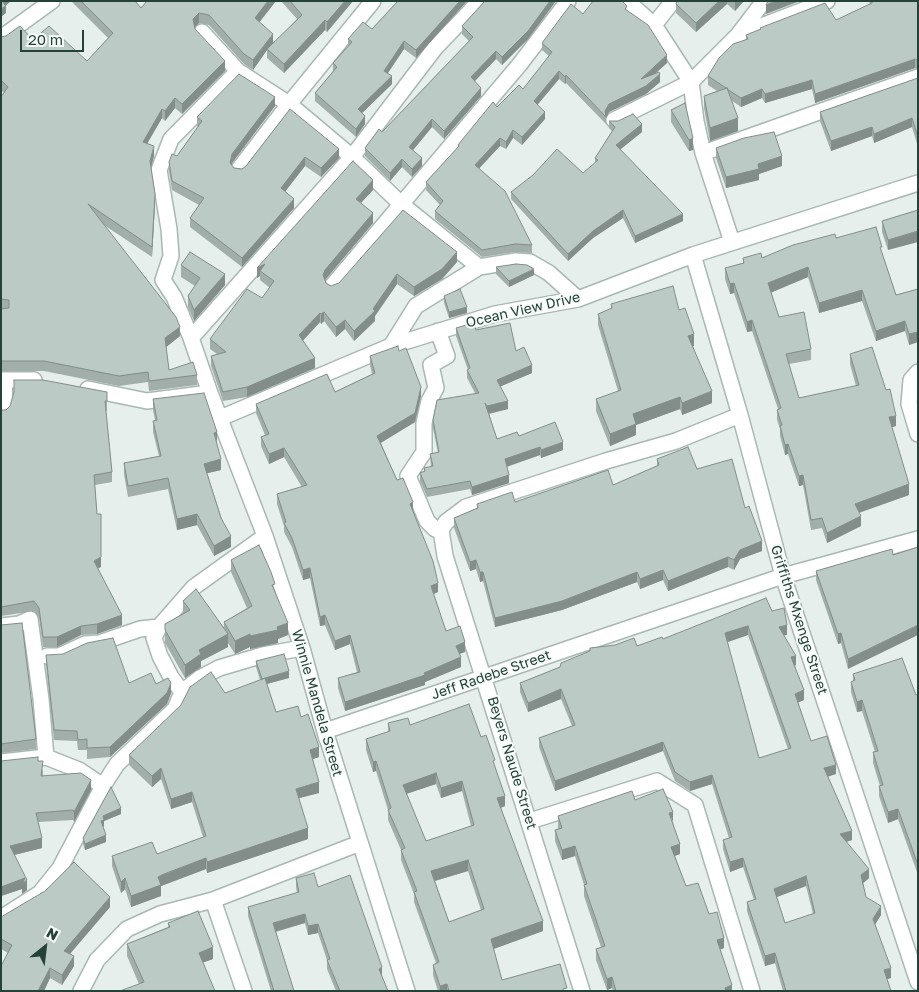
<!DOCTYPE html>
<style>
body{margin:0}
#map{position:relative;width:919px;height:992px;overflow:hidden;background:#e6efeb;font-family:"Golos Text",sans-serif}
canvas{display:block}
.frame{position:absolute;inset:0;border:2px solid #24423a;pointer-events:none}
.north{position:absolute;left:20px;top:922px;width:50px;height:50px;-webkit-text-stroke:4px #f7fbf9;paint-order:stroke;rotate:29deg;font-size:14px;font-weight:700;line-height:20px;text-align:center;color:#24423a}
.north::after{content:'';display:block;margin:auto;width:18px;height:22px;background:#24423a;clip-path:polygon(50% 0,100% 100%,50% 72%,0 100%)}
.scale{position:absolute;left:20px;top:30px;width:64px;height:22px;box-sizing:border-box;border:2px solid #24423a;border-top:0;padding-left:6px;font-size:15px;line-height:18px;white-space:nowrap;color:#24423a;-webkit-text-stroke:4px #f7fbf9;paint-order:stroke}
</style>
<div id="map">
<canvas width="919" height="992"></canvas>
<div class="frame"></div>
<div class="north">N</div>
<div class="scale">20 m</div>
</div>
<script>
const ctx = document.querySelector('canvas').getContext('2d');
ctx.lineJoin = 'round';
function poly(rows) {
  const path = new Path2D();
  for (const r of rows) {
    path.moveTo(r[0], r[1]);
    for (let i = 2; i < r.length; i += 2) path.lineTo(r[i], r[i + 1]);
  }
  return path;
}
function stroke(path, color, width, dash) {
  ctx.strokeStyle = color;
  ctx.lineWidth = width;
  ctx.lineCap = dash ? 'butt' : 'round';
  ctx.setLineDash(dash || []);
  ctx.stroke(path);
}
function fill(path, color) {
  ctx.fillStyle = color;
  ctx.fill(path, 'evenodd');
}
function drawText(font, color, halo, rows, align = 'center') {
  ctx.font = font + ' "Golos Text",sans-serif';
  ctx.lineWidth = 4;
  ctx.setLineDash([]);
  ctx.textBaseline = 'middle';
  ctx.strokeStyle = halo;
  ctx.fillStyle = color;
  for (const [text, x, y, turn = 0] of rows) {
    ctx.save();
    ctx.translate(x, y);
    ctx.rotate((+turn || 0) * Math.PI / 180);
    ctx.textAlign = isNaN(turn) ? turn : align;
    if (halo) ctx.strokeText(text, 0, 0);
    ctx.fillText(text, 0, 0);
    ctx.restore();
  }
}
const street = poly([
 [627,1,654,25,691,82,696,121,703,153,732,242],
 [654,25,673,1],
 [202,32,238,71,289,104,352,157,400,203,479,267],
 [738,35,827,1],
 [1,38,52,1],
 [614,120,691,82,738,35,764,1],
 [703,153,918,77],
 [239,169,289,104,373,1],
 [693,255,740,415,783,576,918,982],
 [332,286,520,64,568,1],
 [438,331,447,356,431,365,436,388,429,401,424,423,424,452,408,476,427,521,435,529,441,530],
 [191,338,352,157,435,48,480,1],
 [391,346,416,306,479,267,516,261,530,262,549,273,578,299],
 [918,372,911,380,909,404,918,434],
 [1,380,34,380],
 [88,389,147,401,210,393,265,536,302,648,327,739],
 [210,393,191,338,174,297,163,280,171,256,169,229,159,170,171,139,238,71],
 [1,412,5,402,4,380],
 [218,419,391,346,495,314,578,299,693,255,918,183],
 [1,626,19,624,30,619,41,699,46,757],
 [47,656,59,656,85,644,99,643,140,629,159,627],
 [182,692,171,677,160,656,154,638,159,627,194,587,265,536],
 [1,762,46,757,79,770,103,786],
 [530,821,657,781,695,805,752,991],
 [213,900,244,991],
 [1,918,40,893,60,868,103,786,117,764,175,709,182,692,200,678,219,668,263,655,302,648],
 [81,991,97,960,127,929,160,914,213,900,360,843],
 [407,991,325,731,783,576,918,539],
 [582,991,445,556,441,530,446,522,466,507,606,461,676,441,740,415]
]);
stroke(street, '#a8b8b2', 18);
stroke(street, '#fff', 15);
fill(poly([
 [71,1,135,1,141,8,147,1,276,1,259,22,273,44,297,19,281,1,353,1,327,32,325,30,284,73,267,58,267,50,253,70,244,64,209,25,199,23,195,27,195,29,225,71,182,114,175,108,165,121,162,118,147,143,154,156,151,168,155,204,152,257,104,225,180,336,166,347,169,370,197,375,197,385,149,391,148,382,119,386,44,371,1,371,1,97,4,93,1,90,1,37,33,40,87,61,108,38],
 [396,1,467,1,416,58,404,49,387,73,392,84,362,113,365,124,356,137,315,101,315,93,333,71,333,63,348,47,348,39,372,29,397,2],
 [485,1,556,1,528,39,502,65,496,59,475,81,481,96,444,139,432,127,413,150,422,166,412,177,402,167,390,181,365,156,365,148,382,132,469,41,462,34,462,26],
 [677,1,744,1,735,11,727,4,696,32,676,13,676,4],
 [869,1,918,1,918,69,915,68,815,103,812,89,765,103,762,98,741,107,731,100,738,131,710,141,704,108,704,96,717,91,708,85,708,76,746,39,746,35,760,30,760,28,836,20,870,4],
 [627,11,667,63,655,74,660,82,646,94,609,112,606,118,606,124,566,83,565,84,559,79,537,105,545,119,522,145,513,138,506,149,500,146,479,168,532,245,532,253,515,252,482,257,435,219,435,211,440,205,426,190,426,182,458,148,458,145,497,107,523,89,549,56,542,50,542,43,583,14],
 [918,78,918,147,912,127,874,143,872,136,831,151,820,121,820,112],
 [685,103,693,150,689,151,671,122,671,110],
 [275,106,232,163,231,165,234,168,242,169,246,166,290,109,339,158,321,177,305,166,285,191,294,208,242,267,190,227,190,218,199,205,172,190,169,171,169,162,177,156,198,127,197,126,197,117],
 [609,121,642,132,620,149,683,221,635,243,623,218,593,238,568,261,511,199,511,192,583,173,595,163,595,158,612,131,609,128],
 [716,148,782,166,759,174,759,180,726,188,716,158],
 [373,190,361,203,373,223,325,280,326,283,331,286,457,262,442,279,414,296,397,284,375,316,375,321,354,341,345,329,336,337,324,321,321,324,320,322,303,340,315,368,247,397,223,401,211,366,211,356,217,354,210,349,210,339,262,298,270,288,260,280,260,276,257,278,257,268],
 [918,210,888,250,882,232,882,221],
 [836,238,882,253,896,295,918,289,918,342,909,345,905,331,876,341,862,301,819,313,808,277,771,292,779,317,811,349,811,360,789,364,799,398,856,386,850,364,850,354,896,426,892,427,909,495,859,513,861,526,827,543,822,528,811,530,803,485,799,486,788,454,785,455,780,436,780,429,777,420,777,410,778,409,752,331,747,332,734,293,730,294,725,279,725,268,743,263,743,258,762,258],
 [181,265,225,285,194,321,188,307,188,296,195,286,181,277],
 [496,267,534,275,509,287,496,274],
 [444,296,467,313,449,318,444,303],
 [611,304,679,310,694,346,693,346,712,403,682,415,680,409,636,425,636,435,610,446,596,411,596,399,618,391,598,325,598,314,611,309],
 [456,328,476,330,516,351,532,373,500,386,508,409,489,414,497,439,519,436,563,450,541,458,540,455,507,467,509,483,472,495,470,489,427,497,420,481,420,473,424,472,424,468,431,467,430,454,438,453,433,428,433,420,475,393,467,378,467,370,468,370,456,336],
 [399,351,421,396,415,422,381,443,397,480,413,511,438,592,433,594,446,631,465,652,459,654,461,667,425,682,425,685,345,711,338,688,338,678,357,672,350,644,335,650,325,625,320,626,310,578,303,580,292,547,284,532,284,526,277,504,277,494,302,487,284,457,269,464,261,446,261,437,265,435,256,413,256,404,335,392,372,374,370,365,370,356],
 [153,399,216,443,221,470,207,473,231,547,214,556,197,525,177,530,168,489,128,497,124,474,124,463,159,456,153,432,153,421,155,420,153,410],
 [107,401,107,411,106,411,112,472,112,482,95,485,101,567,98,568,122,625,97,634,81,635,57,647,43,647,39,618,34,611,1,616,1,410],
 [657,459,697,469,745,508,762,551,740,559,734,570,728,567,668,591,663,580,640,589,637,582,562,610,495,627,483,581,480,582,476,569,470,571,454,528,454,518,477,508,477,504,515,502,613,485,657,466],
 [892,549,848,669,841,643,838,644,816,580,816,571],
 [231,560,275,591,288,635,278,639,278,643,250,649,250,647,235,654,228,643,228,647,201,661,201,667,185,678,165,643,165,624,183,614,183,601,224,627,224,622,247,608,231,572],
 [772,611,787,635,784,635,796,665,795,666,804,700,798,702,811,741,836,774,828,776,852,840,846,842,869,878,863,883,866,897,881,915,875,924,891,978,887,979,891,991,783,991,775,963,765,966,747,911,747,902,754,900,743,867,730,872,723,849,723,840,729,838,712,784,690,791,675,781,663,751,555,791,539,747,539,738,572,726,561,699,528,712,520,692,520,683,560,667,663,639],
 [748,635,788,749,759,758,727,642],
 [806,886,813,914,785,923,777,897],
 [1,625,36,739,36,749,1,753],
 [46,655,129,683,156,684,171,693,167,704,110,757,87,759,87,750,78,750,77,741,54,740,46,665],
 [256,661,289,678,267,684,276,712,301,717,319,757,313,759,319,793,299,798,308,839,207,873,206,869,164,885,161,886,161,896,131,907,125,889,121,893,112,866,112,856,157,854,203,837,192,802,171,809,161,779,152,787,129,765,129,755,225,693,260,680,256,667],
 [853,674,916,695,918,694,918,875,898,819,888,823,879,796,879,786,880,786,873,763,873,752,875,752,862,711,857,712,851,692,851,682,853,681],
 [388,723,410,725,481,737,495,767,505,806,501,808,543,931,493,949,502,980,567,991,438,991,433,975,433,965,436,963,414,902,414,894,401,860,401,850,388,820,388,810,376,771,373,772,366,750,366,739,388,732],
 [436,784,441,798,462,791,471,826,426,841,406,794],
 [468,871,481,910,449,922,435,881],
 [1,761,38,761,43,771,43,776,91,790,74,822,73,820,38,822,42,848,14,855,27,890,22,894,22,889,1,896],
 [111,787,121,814,104,821,104,826,103,827,106,842,85,850,83,844,83,838],
 [635,800,673,822,680,854,675,856,686,886,709,914,724,948,720,950,732,991,613,991,612,988,607,990,596,960,596,949,601,947,584,896,584,885,575,856,562,860,555,841,555,830,558,829,558,816],
 [296,878,318,887,382,977,388,991,336,991,327,969,327,960,318,933,308,935,305,923,276,932,294,991,271,991,248,916,248,907,297,893,296,887],
 [110,907,69,954,74,966,62,985,50,978,44,991,1,991,8,953,1,949,1,917],
 [168,923,213,959,139,984,127,956,127,944,168,927]
]), '#a1aea9');
fill(poly([
 [2,1,11,1,2,9],
 [268,1,276,1,255,28,255,18],
 [345,1,353,1,327,32,327,22],
 [460,1,467,1,416,58,416,50],
 [550,1,556,1,528,39,502,65,502,57],
 [719,1,727,1,727,4,696,32,696,23],
 [735,1,744,1,735,11],
 [776,1,800,1,766,14,766,5],
 [6,6,6,13,1,17,1,9],
 [199,13,199,23,193,29,193,19],
 [325,20,325,30,284,73,284,64],
 [273,34,273,44,267,49,267,50,253,70,253,60],
 [404,41,404,49,384,79,384,71],
 [496,51,496,59,471,85,471,77],
 [667,55,667,63,641,86,641,79],
 [915,59,915,68,815,103,815,94],
 [225,61,225,71,182,114,182,104],
 [559,71,559,79,534,109,534,101],
 [660,74,660,82,646,94,609,112,606,118,605,111,609,104],
 [566,75,566,83,565,84,565,77],
 [392,76,392,84,358,117,358,109],
 [812,80,812,89,765,103,765,94],
 [481,88,481,96,444,139,444,131],
 [762,89,762,98,741,107,741,98],
 [275,97,275,106,232,163,230,172,230,163,232,154],
 [175,98,175,108,165,121,165,111],
 [162,109,162,118,143,151,143,142],
 [545,112,545,119,522,145,522,137],
 [365,116,365,124,356,137,356,129],
 [738,118,738,131,710,141,710,128],
 [912,118,912,127,874,143,874,134],
 [432,119,432,127,409,155,409,147],
 [642,124,642,132,616,153,616,145],
 [872,127,872,136,831,151,831,141],
 [513,130,513,138,506,149,506,142],
 [500,138,500,146,475,173,475,165],
 [693,138,693,150,689,151,689,140],
 [154,146,154,156,150,171,150,161],
 [339,149,339,158,321,177,321,168],
 [782,156,782,166,759,174,759,180,726,188,726,177,758,164],
 [305,157,305,166,281,197,281,188],
 [422,158,422,166,412,177,412,169],
 [402,159,402,167,390,181,390,173],
 [373,180,373,190,356,208,356,199],
 [155,194,155,204,152,257,152,247],
 [294,199,294,208,242,267,242,258],
 [623,210,623,218,593,238,568,261,568,254,593,231],
 [373,213,373,223,325,280,323,285,323,275,325,270],
 [683,214,683,221,635,243,635,236],
 [918,231,918,242,888,250,888,240],
 [457,252,457,262,442,279,414,296,414,287],
 [265,264,260,271,260,276,257,278,257,268],
 [808,267,808,277,768,294,768,283],
 [534,269,534,275,509,287,509,281],
 [225,274,225,285,194,321,194,310],
 [397,274,397,284,375,316,375,321,354,341,354,331,373,309],
 [734,283,734,293,730,294,730,284],
 [862,290,862,301,819,313,819,303],
 [467,307,467,313,449,318,449,312],
 [324,312,324,321,321,324,321,314],
 [320,313,320,322,299,345,299,335],
 [345,320,345,329,336,337,336,327],
 [752,320,752,331,747,332,747,322],
 [905,321,905,331,876,341,876,331],
 [180,327,180,336,165,348,165,338],
 [918,332,918,342,909,345,909,334],
 [694,334,694,346,688,347,688,336],
 [315,358,315,368,247,397,247,387],
 [532,365,532,373,497,388,497,380],
 [421,387,421,396,415,422,377,445,377,436],
 [712,391,712,403,682,415,682,403],
 [680,397,680,409,636,425,636,435,610,446,610,434,633,414],
 [508,401,508,409,487,414,487,406],
 [896,416,896,426,889,428,889,417],
 [217,432,217,443,214,433],
 [563,442,563,450,541,458,541,450],
 [788,444,788,454,785,455,785,445],
 [540,447,540,455,505,467,505,459],
 [284,448,284,457,269,464,269,454],
 [221,459,221,470,204,474,204,464],
 [509,475,509,483,472,495,472,487],
 [803,475,803,485,799,486,799,476],
 [909,484,909,495,855,514,855,504],
 [413,502,413,512,410,504],
 [197,514,197,525,177,530,177,519],
 [861,516,861,526,827,543,827,533],
 [231,536,231,547,214,556,214,546],
 [762,541,762,551,740,559,734,570,734,560,740,550],
 [101,557,101,567,94,570,94,561],
 [728,557,728,567,668,591,668,581],
 [476,560,476,569,470,571,470,562],
 [310,568,310,578,303,580,303,570],
 [663,570,663,580,640,589,640,579],
 [480,572,483,572,483,581,480,582],
 [637,572,637,582,562,610,495,627,495,618],
 [438,583,438,592,431,595,431,586],
 [122,615,122,625,97,634,97,624],
 [325,615,325,625,320,626,320,617],
 [288,623,288,635,278,639,278,643,250,649,250,636],
 [787,625,787,635,779,636,779,627],
 [918,625,918,635,848,669,848,659],
 [81,626,81,635,57,647,57,637],
 [748,626,748,635,725,643,725,633],
 [841,633,841,643,838,644,838,634],
 [228,634,228,647,201,661,201,667,185,678,185,665,199,650],
 [250,634,250,647,235,654,235,641],
 [350,635,350,644,335,650,335,641],
 [465,642,465,652,456,655,456,646],
 [796,656,796,665,791,666,791,657],
 [461,657,461,667,425,682,425,685,345,711,345,702,424,673],
 [289,671,289,678,262,685,262,679],
 [171,683,171,693,167,704,110,757,110,747],
 [561,689,561,699,528,712,528,703],
 [804,690,804,700,795,704,795,694],
 [862,700,862,711,857,712,857,702],
 [663,742,663,751,555,791,555,781],
 [319,747,319,757,310,760,310,750],
 [376,761,376,771,373,772,373,762],
 [836,765,836,774,824,778,824,768],
 [161,768,161,779,152,787,152,776],
 [436,773,436,784,403,795,403,785],
 [712,775,712,784,690,791,690,782],
 [91,780,91,790,74,822,74,812],
 [462,781,462,791,441,798,441,788],
 [319,782,319,793,296,799,296,789],
 [192,792,192,802,171,809,171,799],
 [505,796,505,806,497,809,497,798],
 [121,808,121,814,104,821,104,826,101,828,101,821,103,816],
 [898,809,898,819,888,823,888,812],
 [673,812,673,822,669,813],
 [308,828,308,839,207,873,207,862],
 [852,831,852,840,840,844,840,834],
 [106,835,106,842,85,850,85,844],
 [42,838,42,848,10,856,10,846],
 [680,844,680,854,671,857,671,847],
 [575,846,575,856,562,860,562,850],
 [206,858,206,869,161,886,161,896,131,907,131,896,158,877],
 [743,858,743,867,730,872,730,862],
 [468,860,468,871,431,882,431,871],
 [869,869,869,878,861,885,861,875],
 [806,876,806,886,774,898,774,889],
 [25,878,27,880,27,890,22,894,22,889,1,896,1,887],
 [125,878,125,889,121,893,121,882],
 [110,897,110,907,64,961,64,951],
 [881,906,881,915,873,928,873,919],
 [305,914,305,923,273,932,273,923],
 [543,921,543,931,491,950,491,939],
 [318,924,318,933,308,935,308,926],
 [724,938,724,948,717,950,717,940],
 [213,947,213,959,199,964,199,953],
 [775,953,775,963,765,966,765,956],
 [74,956,74,966,62,985,62,975],
 [382,967,382,977,379,978,379,969],
 [50,968,50,978,44,991,38,991],
 [891,968,891,978,884,980,884,970],
 [612,977,612,988,607,990,607,979],
 [447,984,447,991,440,991,440,986],
 [732,985,732,991,725,991,725,988]
]), '#838d89');
const building = poly([
 [1,1,2,1,6,6,1,9,1,1],
 [81,1,135,1,141,8,147,1,268,1,255,18,273,34,253,60,244,54,209,15,199,13,193,19,195,29,225,61,182,104,175,98,165,111,162,109,143,142,154,146,150,161,155,194,152,247,88,204,176,317,180,327,165,338,169,370,193,362,197,375,149,381,148,372,119,376,44,361,1,361,1,309,9,308,9,300,1,299,1,97,8,87,1,80,1,53,2,52,1,51,1,37,6,36,20,26,33,40,49,26,87,61,113,33,81,1],
 [290,1,345,1,327,22,325,20,284,64,267,49,302,15,290,1],
 [398,1,460,1,416,50,404,41,384,71,392,76,358,109,365,116,356,129,315,93,337,67,333,63,352,42,348,39,363,22,372,29,398,1],
 [485,1,550,1,528,31,502,57,496,51,471,77,481,88,444,131,432,119,409,147,422,158,412,169,402,159,390,173,365,148,379,129,382,132,473,37,462,26,485,1],
 [593,1,622,1,627,6,625,9,648,25,667,55,641,79,659,72,660,74,646,86,609,104,605,111,606,117,566,75,565,77,559,71,534,101,545,112,522,137,513,130,506,142,500,138,475,165,505,191,532,245,515,244,482,250,435,211,443,201,426,182,459,146,458,145,493,102,497,107,519,85,523,89,552,52,542,43,571,4,583,14,593,1],
 [677,1,719,1,696,23,676,4,677,1],
 [768,1,776,1,766,5,768,1],
 [872,1,918,1,918,60,915,59,815,94,812,80,765,94,762,89,741,98,727,89,727,88,726,88,708,76,719,58,733,44,748,39,746,35,761,29,760,28,825,3,836,20,872,3,872,1],
 [239,74,275,97,232,154,230,163,234,168,242,169,246,166,290,109,339,149,321,168,305,157,281,188,294,199,242,258,190,218,204,198,172,181,169,162,172,154,177,156,202,121,197,117,239,74],
 [918,78,918,137,912,118,874,134,872,127,831,141,820,112,918,78],
 [727,88,738,118,710,128,704,96,727,88],
 [685,103,693,138,689,140,671,110,685,103],
 [633,114,642,124,616,145,683,214,635,236,623,210,593,231,568,254,511,192,533,175,557,149,583,173,598,160,595,158,615,127,609,121,618,121,633,114],
 [774,132,782,156,758,164,759,169,726,177,716,148,744,138,774,132],
 [353,161,373,180,356,199,373,213,325,270,323,275,326,283,331,286,339,283,403,210,457,252,442,269,414,287,397,274,373,309,375,311,354,331,345,320,336,327,324,312,321,314,320,313,299,335,315,358,247,387,223,392,211,356,226,352,210,339,247,289,262,298,274,281,260,271,265,264,257,268,353,161],
 [918,210,918,231,888,240,882,221,918,210],
 [876,227,882,247,880,247,896,295,918,289,918,332,909,334,905,321,876,331,862,290,819,303,808,267,768,283,779,317,804,312,811,349,786,354,799,398,859,385,850,354,872,347,886,390,890,389,896,416,889,417,909,484,855,504,861,516,827,533,822,518,811,520,803,475,799,476,788,444,785,445,780,426,782,425,777,410,781,408,752,320,747,322,734,283,730,284,725,268,744,263,743,258,761,253,762,258,793,245,835,234,836,238,876,227],
 [190,252,225,274,194,310,188,296,200,278,181,265,190,252],
 [516,264,527,265,534,269,509,281,496,267,516,264],
 [673,286,679,310,685,308,694,334,688,336,712,391,682,403,680,397,633,414,636,424,610,434,596,399,621,390,598,314,612,308,611,304,673,286],
 [460,289,467,307,449,312,444,296,460,289],
 [473,323,476,330,510,323,516,351,524,347,532,365,497,380,508,401,487,406,485,403,497,439,517,432,519,436,555,422,563,442,541,450,540,447,505,459,509,475,472,487,470,481,427,489,420,473,425,471,424,468,433,466,430,454,439,452,433,420,437,400,479,393,467,370,470,368,456,328,473,323],
 [398,346,399,351,406,348,421,387,415,413,377,436,397,480,403,478,413,502,410,504,433,561,438,583,431,586,446,631,460,626,465,642,456,646,461,657,424,673,425,675,345,702,338,678,360,672,350,635,335,641,325,615,320,617,310,568,303,570,292,538,284,523,286,522,277,494,307,485,284,448,269,454,261,437,269,434,256,404,327,374,335,392,375,373,370,356,398,346],
 [14,380,43,380,107,392,107,401,105,401,112,472,94,475,97,514,101,514,101,557,94,561,122,615,97,624,81,626,57,637,43,637,39,608,34,601,1,607,1,410,6,410,10,406,14,392,14,380],
 [204,393,217,432,214,433,221,459,204,464,221,518,231,536,214,546,197,514,177,519,168,478,128,486,124,463,161,456,153,421,157,420,153,399,204,393],
 [688,447,697,469,732,459,745,508,749,506,762,541,740,550,734,560,728,557,668,581,663,570,640,579,637,572,562,601,495,618,483,572,480,572,476,560,470,562,454,518,478,508,477,504,512,492,515,502,608,470,613,485,659,465,657,459,688,447],
 [259,545,271,572,275,584,272,585,288,623,277,627,278,630,250,636,250,634,235,641,224,622,252,606,231,560,259,545],
 [918,547,918,625,848,659,841,633,838,634,816,571,892,549,893,555,918,547],
 [196,589,228,634,199,650,201,654,185,665,165,630,165,624,190,610,183,601,196,589],
 [766,598,772,611,784,608,787,625,779,627,796,656,791,657,804,690,795,694,811,741,827,736,836,765,824,768,852,831,840,834,869,869,861,875,866,897,881,906,873,919,891,968,884,970,891,991,786,991,775,953,765,956,747,902,756,899,743,858,730,862,723,840,732,837,712,775,690,782,675,772,663,742,555,781,539,738,575,725,561,689,528,703,520,683,560,667,561,663,590,651,590,648,615,645,634,638,637,646,662,637,663,639,766,598],
 [748,626,791,748,759,758,725,633,748,626],
 [806,876,815,913,785,923,774,889,806,876],
 [22,623,36,739,1,744,1,625,22,623],
 [113,638,129,683,151,673,156,684,168,678,171,683,167,693,110,747,87,748,87,739,78,740,77,731,54,730,46,655,63,654,87,643,113,638],
 [284,654,289,671,262,679,256,661,284,654],
 [902,658,916,695,918,694,918,865,898,809,888,812,879,786,883,785,873,752,878,751,862,700,857,702,851,682,855,680,853,674,902,658],
 [211,672,225,693,265,678,276,712,298,706,301,717,308,714,319,747,310,750,319,782,296,789,308,828,207,862,206,858,164,874,158,877,161,885,131,896,125,878,121,882,112,856,152,842,157,854,206,836,192,792,171,799,161,768,152,776,129,755,181,705,190,687,211,672],
 [469,704,481,737,486,735,495,760,493,761,505,796,497,798,543,921,491,939,502,980,560,964,567,988,563,989,564,991,449,991,447,984,440,986,433,965,439,962,414,892,417,891,401,850,405,848,388,810,391,808,376,761,373,762,366,739,390,731,388,723,408,718,410,725,469,704],
 [436,773,441,788,462,781,474,825,426,841,403,785,436,773],
 [468,860,484,909,449,922,431,871,468,860],
 [38,757,38,761,43,761,41,776,81,773,91,780,74,812,73,810,36,813,42,838,10,846,27,880,22,884,25,878,1,887,1,761,38,757],
 [111,787,121,808,103,816,104,820,101,821,106,835,85,844,83,838,111,787],
 [663,789,673,812,669,813,680,844,671,847,686,886,698,883,709,914,717,912,724,938,717,940,732,985,725,988,726,991,616,991,612,977,607,979,596,949,605,946,584,885,587,884,575,846,562,850,555,830,562,828,558,816,632,791,635,800,663,789],
 [74,862,110,897,64,951,74,956,62,975,50,968,38,991,1,991,1,966,12,945,1,939,1,917,45,891,74,862],
 [314,873,318,887,350,875,382,967,379,969,388,991,340,991,327,960,330,959,318,924,308,926,305,914,273,923,294,991,274,991,248,907,299,892,296,878,314,873],
 [198,911,213,947,199,953,215,991,120,991,144,982,127,944,170,927,168,923,198,911]
]);
fill(building, '#bbcac4');
stroke(building, '#838d89', 1);
drawText('14px', '#24423a', '#f7fbf9', [
 ["Ocean View Drive",523,310,-13],
 ["Griffiths Mxenge Street",799,620,72],
 ["Jeff Radebe Street",491,675,-19],
 ["Winnie Mandela Street",317,703,74],
 ["Beyers Naude Street",512,763,73]
]);
</script>
